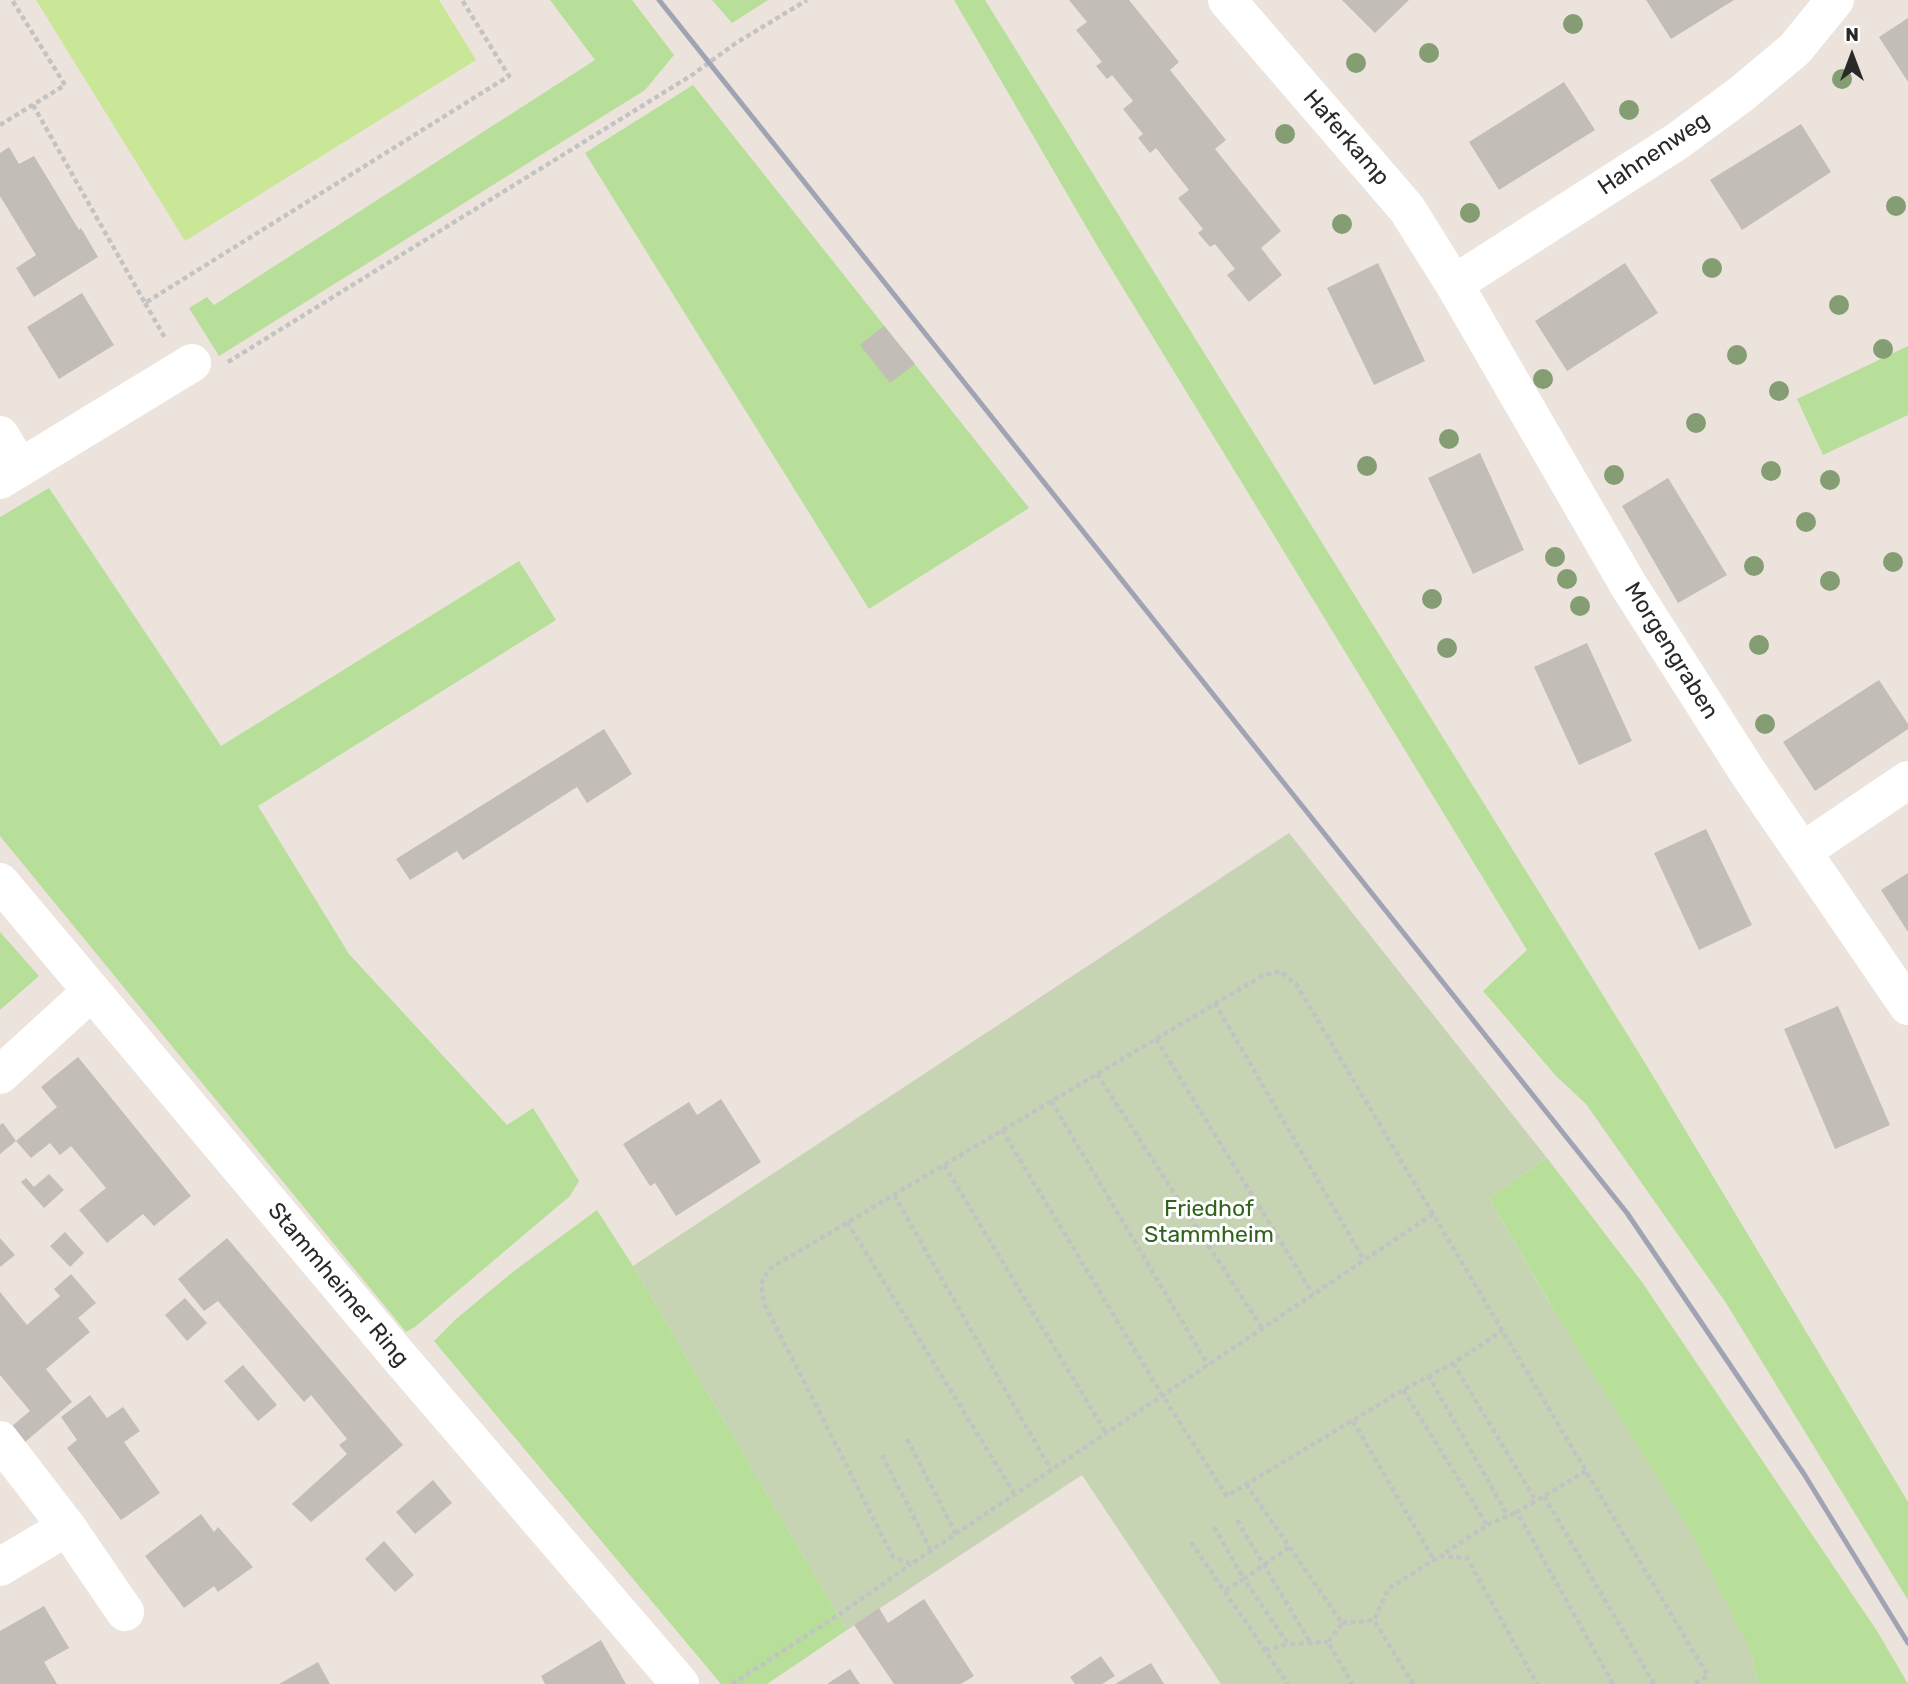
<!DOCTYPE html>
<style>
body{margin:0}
#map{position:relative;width:1908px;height:1684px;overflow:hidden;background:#ebe3dc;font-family:Rubik,sans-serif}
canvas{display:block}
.north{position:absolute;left:1817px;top:21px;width:70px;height:70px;-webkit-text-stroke:5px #fff;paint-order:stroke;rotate:0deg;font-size:19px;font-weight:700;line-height:28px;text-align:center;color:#292929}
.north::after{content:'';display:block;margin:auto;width:24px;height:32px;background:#292929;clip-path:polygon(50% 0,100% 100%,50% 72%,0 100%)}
</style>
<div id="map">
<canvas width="1908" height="1684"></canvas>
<div class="north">N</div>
</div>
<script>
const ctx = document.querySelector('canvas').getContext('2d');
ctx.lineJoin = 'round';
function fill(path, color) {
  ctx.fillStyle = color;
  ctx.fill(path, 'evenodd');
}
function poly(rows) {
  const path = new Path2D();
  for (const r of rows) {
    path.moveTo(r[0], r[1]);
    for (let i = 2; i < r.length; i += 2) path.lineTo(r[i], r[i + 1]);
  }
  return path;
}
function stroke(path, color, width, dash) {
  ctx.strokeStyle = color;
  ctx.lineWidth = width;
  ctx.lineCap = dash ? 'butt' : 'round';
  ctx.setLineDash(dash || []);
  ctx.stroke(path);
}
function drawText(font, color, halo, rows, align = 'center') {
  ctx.font = font + ' Rubik,sans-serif';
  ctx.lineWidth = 6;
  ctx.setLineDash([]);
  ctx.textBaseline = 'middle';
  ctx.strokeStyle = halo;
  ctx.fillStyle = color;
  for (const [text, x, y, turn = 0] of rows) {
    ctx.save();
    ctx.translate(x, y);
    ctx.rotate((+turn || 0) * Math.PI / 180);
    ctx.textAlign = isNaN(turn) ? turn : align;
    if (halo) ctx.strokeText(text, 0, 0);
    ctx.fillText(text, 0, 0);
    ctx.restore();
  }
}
fill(poly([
 [550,0,632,0,674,55,645,90,219,356,189,308,207,297,214,305,595,60],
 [712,0,768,0,732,23],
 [954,0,985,0,1647,1066,1908,1502,1908,1600,1726,1303,1586,1104,1556,1076,1483,991,1527,950,1098,247],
 [693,85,1029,508,869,609,585,153],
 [1908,346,1908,415,1823,455,1797,399],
 [49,488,221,746,519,561,556,620,258,806,349,954,507,1125,533,1108,579,1181,570,1196,415,1327,406,1332,0,836,0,517],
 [0,932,39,976,0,1010],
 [1547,1158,1642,1282,1877,1631,1908,1684,1758,1684,1751,1652,1489,1198],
 [597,1210,633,1266,847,1630,767,1684,721,1684,434,1341,456,1319,514,1271]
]), '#b7df9a');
fill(poly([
 [1289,833,1547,1158,1489,1198,1547,1299,1689,1529,1751,1652,1758,1684,1221,1684,1082,1475,847,1630,633,1266]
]), '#c6d4b4');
fill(poly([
 [36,0,439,0,476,60,185,241]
]), '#cae697');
fill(poly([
 [1069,0,1129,0,1179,62,1170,70,1226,140,1215,149,1281,231,1261,248,1282,275,1249,302,1227,275,1235,269,1215,244,1210,247,1198,233,1203,229,1178,198,1189,190,1156,148,1150,153,1138,138,1143,134,1123,109,1133,101,1112,75,1107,79,1096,66,1102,62,1076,30,1087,22],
 [1342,0,1409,0,1375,33],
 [1646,0,1734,0,1671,39],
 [1908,18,1908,82,1879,37],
 [1564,82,1595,130,1499,190,1469,142],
 [1801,124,1831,172,1742,230,1710,180],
 [9,147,19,164,34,156,79,230,81,228,98,257,34,297,16,268,36,255,0,196,0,153],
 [1378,263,1425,361,1374,385,1327,288],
 [1625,263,1658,313,1567,371,1535,321],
 [82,293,114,345,59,379,27,327],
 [884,326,915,364,890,383,860,345],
 [1480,453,1524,550,1473,574,1428,478],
 [1668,478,1727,575,1678,603,1622,506],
 [1587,643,1632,741,1579,765,1534,667],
 [1879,680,1908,724,1908,729,1815,791,1783,742],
 [604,729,632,774,587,803,577,787,463,860,457,851,410,880,396,859],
 [1706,829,1752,925,1699,950,1654,853],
 [1908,873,1908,932,1881,890],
 [1838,1006,1890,1125,1835,1149,1784,1029],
 [78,1057,191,1196,154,1226,143,1214,107,1243,79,1210,106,1188,71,1146,60,1155,50,1143,31,1158,16,1141,57,1107,41,1087],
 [721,1099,761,1162,676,1216,655,1183,650,1186,623,1144,689,1102,697,1115],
 [3,1123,16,1141,0,1154,0,1125],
 [49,1174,64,1190,44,1208,21,1182,26,1178,34,1187],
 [65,1232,84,1253,70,1267,50,1246],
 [0,1238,15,1255,0,1267],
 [227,1238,403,1445,311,1522,292,1504,347,1454,339,1445,347,1439,311,1395,304,1402,218,1301,204,1311,178,1279],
 [71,1274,96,1303,78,1318,90,1332,46,1369,72,1402,25,1442,12,1426,30,1411,0,1375,0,1292,27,1325,60,1296,54,1289],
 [185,1298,207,1323,187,1341,165,1315],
 [243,1365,277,1405,258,1421,224,1381],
 [90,1395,107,1418,123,1407,140,1431,124,1442,160,1493,121,1520,67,1448,77,1440,61,1417],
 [433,1480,452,1503,415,1534,396,1512],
 [201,1514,214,1532,218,1527,253,1567,218,1592,214,1586,184,1608,145,1556],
 [384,1541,414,1575,395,1592,365,1559],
 [924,1599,974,1676,961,1684,894,1684,854,1625,879,1608,888,1623],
 [44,1606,69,1648,44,1662,57,1684,0,1684,0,1631],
 [601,1640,626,1684,545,1684,541,1676],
 [1101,1656,1115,1676,1102,1684,1075,1684,1070,1677],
 [318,1662,330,1684,279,1684],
 [1151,1663,1164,1684,1115,1684],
 [850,1669,860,1684,827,1684]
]), '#c3bdb8');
stroke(poly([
 [33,105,145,303,509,76,462,0],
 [0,125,65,85,12,0],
 [145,303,165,338],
 [228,362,692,75,736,43,807,0],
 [1215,1003,1364,1260],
 [1156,1039,1313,1294],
 [1097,1074,1262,1328],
 [1051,1101,1208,1365],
 [1002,1130,1162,1395,1227,1496,1403,1390,1453,1363,1502,1331],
 [944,1165,1106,1433],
 [894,1195,1051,1470],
 [1433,1214,911,1564,893,1557,764,1303,761,1284,769,1269,1262,976,1280,971,1296,984,1708,1676,1694,1684],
 [847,1222,1015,1495],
 [1453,1363,1536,1501],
 [1428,1375,1508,1516],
 [1403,1390,1487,1525,1442,1555],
 [1353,1421,1434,1560],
 [907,1439,956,1534],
 [882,1455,931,1551],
 [1586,1471,1517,1512,1613,1684],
 [1246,1484,1342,1623,1328,1642,1352,1684],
 [1544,1496,1654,1684],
 [1237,1520,1310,1642],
 [1487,1525,1517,1512],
 [1214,1527,1244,1579,1224,1591],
 [1191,1542,1288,1684],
 [1289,1547,1244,1579,1288,1644,1328,1642],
 [1342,1623,1374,1620],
 [1265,1650,1288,1644],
 [732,1684,837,1616,911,1564],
 [1413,1684,1374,1620,1388,1589,1440,1556,1467,1558,1537,1684]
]), '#c3c3c3', 4.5, [5, 3.5]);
stroke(poly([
 [1227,0,1407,209,1454,284,1629,586,1749,774,1908,1006],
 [1454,284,1676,142,1740,95,1795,49,1835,0],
 [0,435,20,468],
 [0,480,192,363],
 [1803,851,1908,780],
 [0,882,401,1359,680,1684],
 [0,1075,91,992],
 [0,1440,67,1527,125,1612],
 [0,1567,67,1527]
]), '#fff', 38);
stroke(poly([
 [659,0,1627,1213,1804,1474,1908,1643]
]), '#9fa3b3', 5);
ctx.fillStyle = '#849d73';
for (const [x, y] of [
 [1573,24],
 [1429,53],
 [1356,63],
 [1842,79],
 [1629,110],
 [1285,134],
 [1896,206],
 [1470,213],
 [1342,224],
 [1712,268],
 [1839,305],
 [1883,349],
 [1737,355],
 [1543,379],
 [1779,391],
 [1696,423],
 [1449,439],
 [1367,466],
 [1771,471],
 [1614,475],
 [1830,480],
 [1806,522],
 [1555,557],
 [1893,562],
 [1754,566],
 [1567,579],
 [1830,581],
 [1432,599],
 [1580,606],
 [1759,645],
 [1447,648],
 [1765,724]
]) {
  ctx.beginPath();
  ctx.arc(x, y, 10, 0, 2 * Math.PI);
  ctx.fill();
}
drawText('23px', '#292929', '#fff', [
 ["Haferkamp",1346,138,49],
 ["Hahnenweg",1654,154,-34],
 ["Morgengraben",1671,651,58],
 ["Stammheimer Ring",338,1285,50]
]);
drawText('23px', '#30631d', '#fff', [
 ["Friedhof",1209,1209],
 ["Stammheim",1209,1235]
]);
</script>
